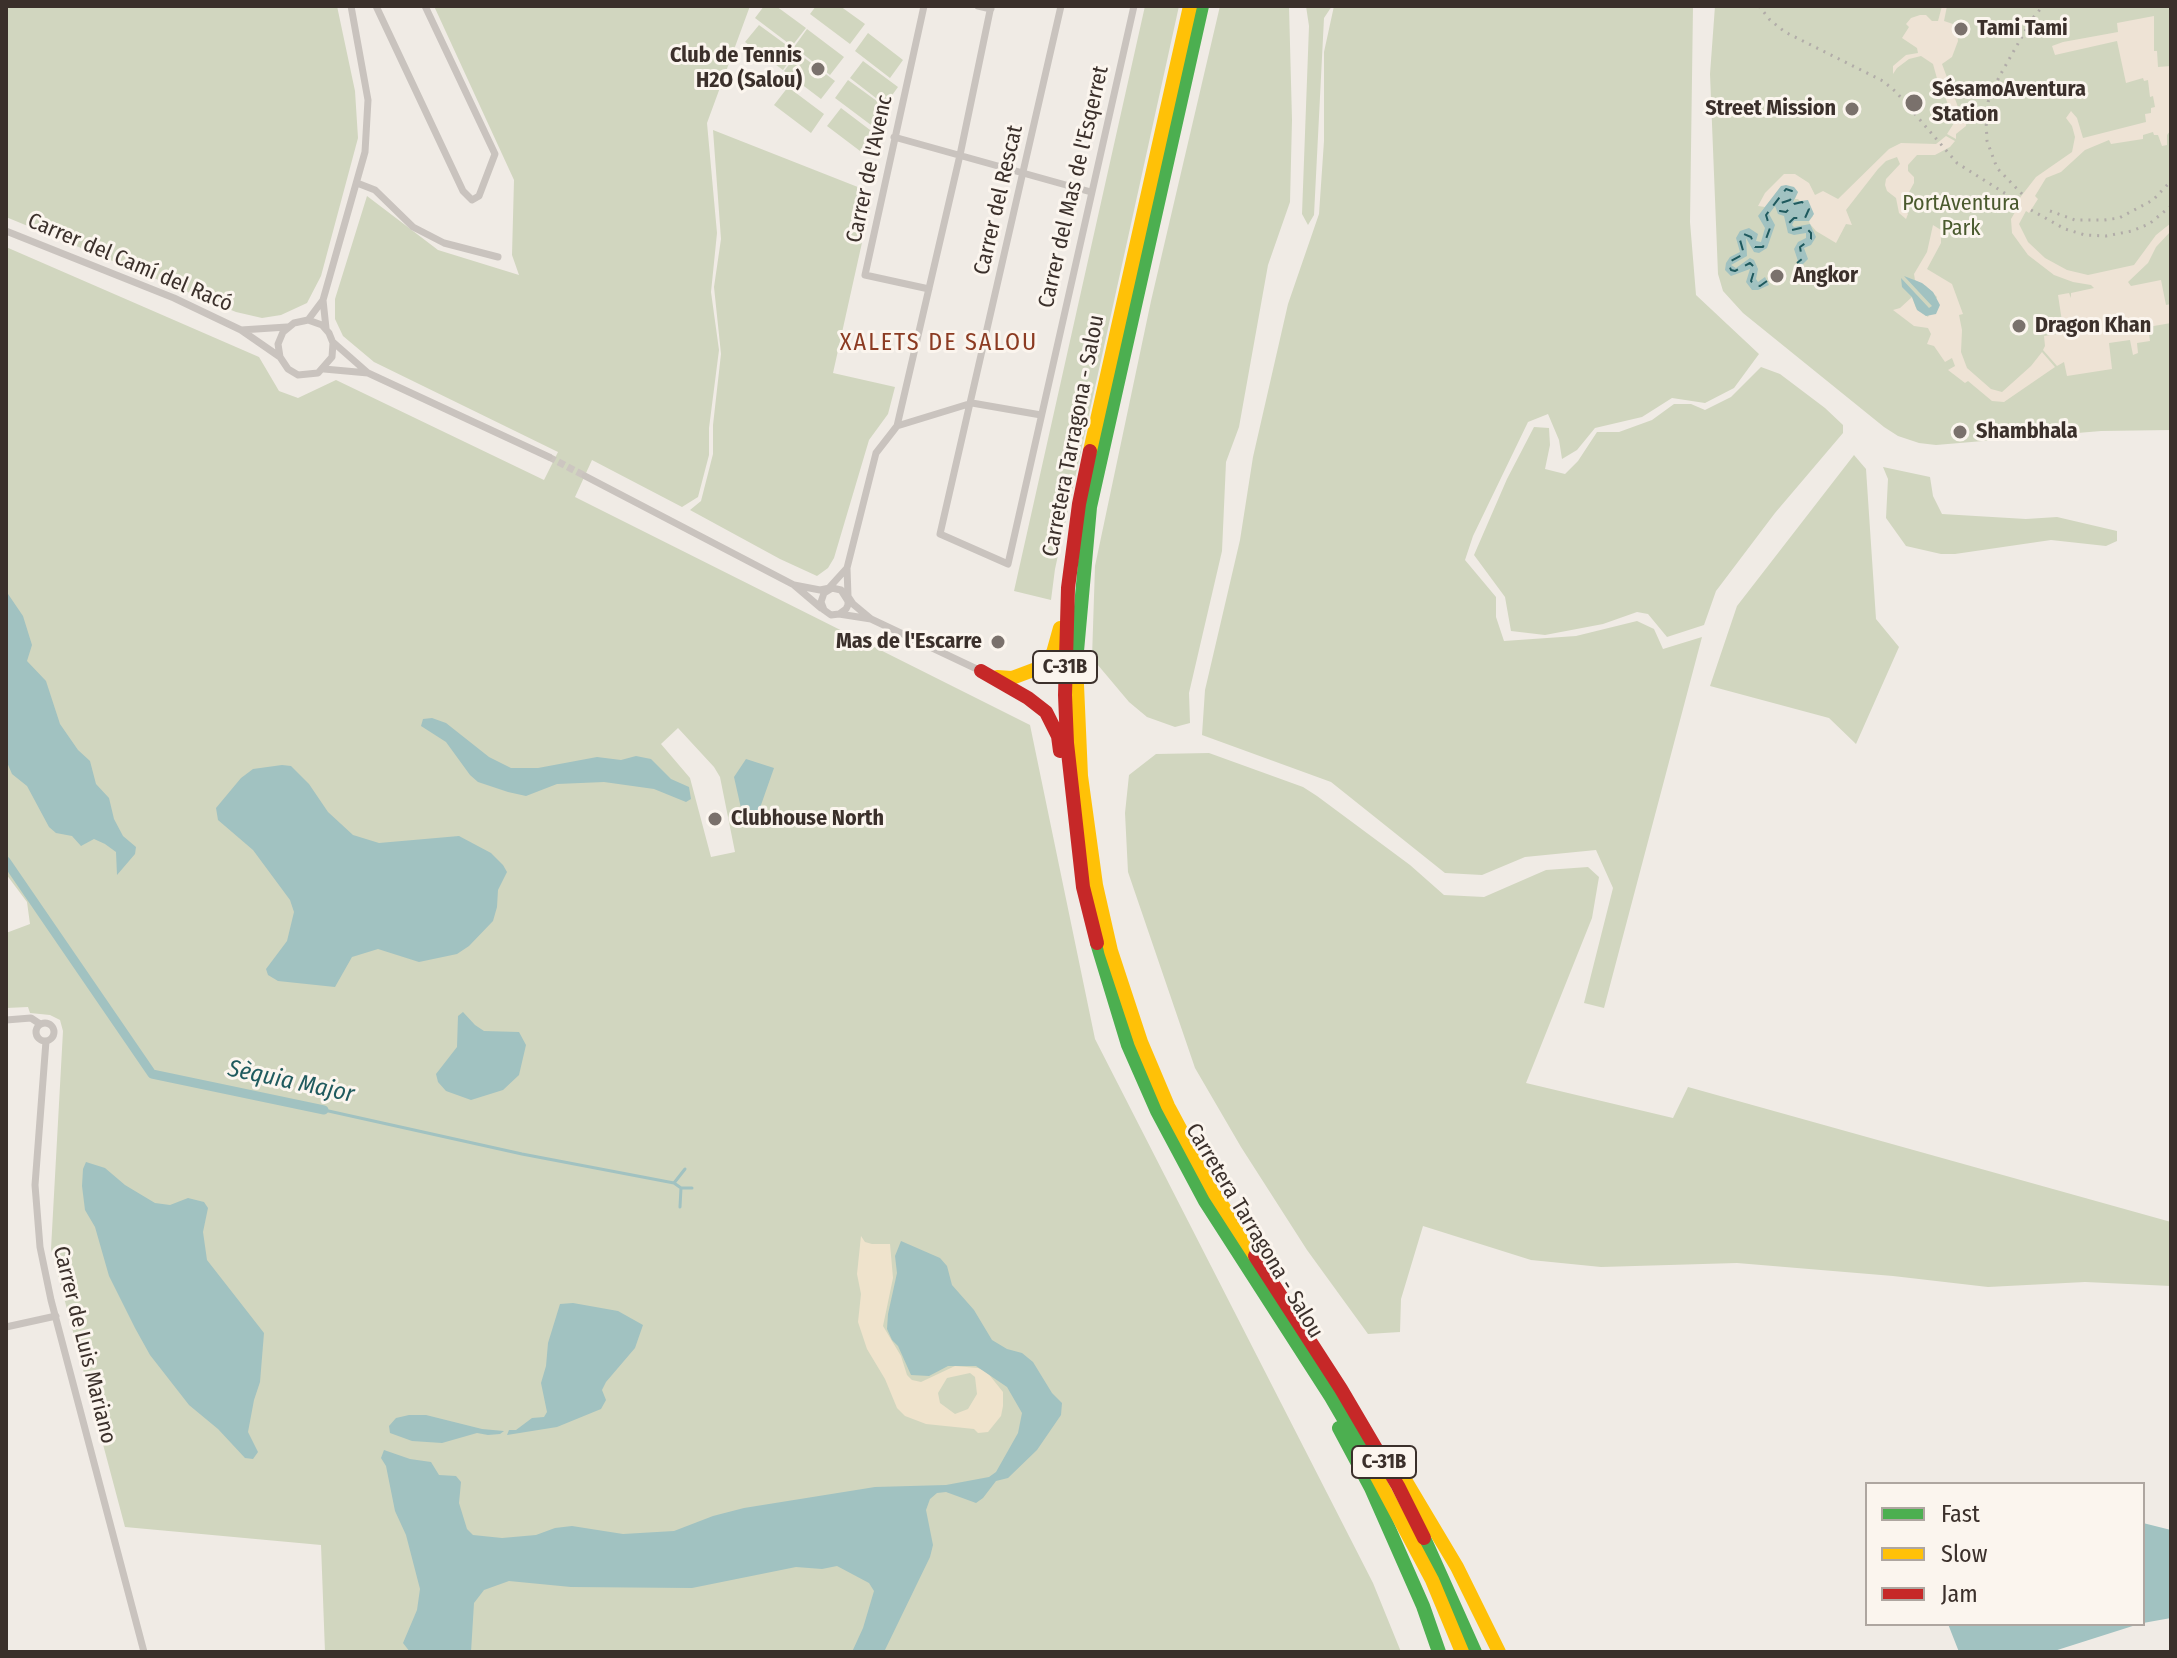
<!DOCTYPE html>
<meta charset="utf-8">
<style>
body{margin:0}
#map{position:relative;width:2177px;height:1658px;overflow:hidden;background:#f0ebe5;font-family:"Fira Sans Condensed",sans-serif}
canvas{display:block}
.frame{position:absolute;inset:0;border:8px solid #3b302b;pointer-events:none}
.legend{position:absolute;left:1865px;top:1482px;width:280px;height:144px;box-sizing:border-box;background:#fbf5ee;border:2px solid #aea6a0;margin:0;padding:10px 14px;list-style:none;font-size:24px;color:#3b302b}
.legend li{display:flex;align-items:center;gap:16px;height:40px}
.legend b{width:40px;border:2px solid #aea6a0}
</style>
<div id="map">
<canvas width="2177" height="1658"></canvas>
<div class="frame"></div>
<ul class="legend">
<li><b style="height:10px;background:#4caf50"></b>Fast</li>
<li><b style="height:10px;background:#ffc107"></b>Slow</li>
<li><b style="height:10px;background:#c62828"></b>Jam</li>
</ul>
</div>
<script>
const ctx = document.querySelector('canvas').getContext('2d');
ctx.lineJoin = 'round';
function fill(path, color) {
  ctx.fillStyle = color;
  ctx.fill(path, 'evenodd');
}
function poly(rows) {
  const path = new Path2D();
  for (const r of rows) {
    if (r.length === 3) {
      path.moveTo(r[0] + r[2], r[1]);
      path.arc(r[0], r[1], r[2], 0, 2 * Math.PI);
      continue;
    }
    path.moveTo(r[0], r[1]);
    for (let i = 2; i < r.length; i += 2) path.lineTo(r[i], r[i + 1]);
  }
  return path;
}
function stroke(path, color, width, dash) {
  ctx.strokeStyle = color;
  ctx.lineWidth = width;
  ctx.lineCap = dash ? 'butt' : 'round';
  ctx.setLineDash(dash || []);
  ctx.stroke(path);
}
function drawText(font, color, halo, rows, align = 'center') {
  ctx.font = font + ' "Fira Sans Condensed",sans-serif';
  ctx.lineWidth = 6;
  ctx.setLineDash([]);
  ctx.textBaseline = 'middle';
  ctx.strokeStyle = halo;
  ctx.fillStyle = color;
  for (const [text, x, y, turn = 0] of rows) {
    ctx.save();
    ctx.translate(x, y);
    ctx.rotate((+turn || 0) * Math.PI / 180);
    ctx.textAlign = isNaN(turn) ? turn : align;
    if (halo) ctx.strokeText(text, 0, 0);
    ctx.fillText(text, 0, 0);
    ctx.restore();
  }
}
fill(poly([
 [6,6,337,6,355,91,358,138,321,276,307,303,281,315,262,318,236,312,6,217],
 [434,6,750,6,707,123,717,233,711,292,719,350,709,428,709,455,698,497,682,507,592,460,575,497,563,491,1030,725,1095,1039,1373,1583,1401,1652,325,1652,321,1545,125,1527,51,1249,63,1031,60,1020,50,1015,30,1013,28,1007,6,1008,6,933,30,924,27,902,6,874,6,247,259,357,279,391,298,398,336,380,544,480,558,452,374,362,343,336,335,319,335,299,367,196,438,250,519,275,512,255,514,180],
 [678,728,714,767,720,777,735,852,711,857,690,778,661,744],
 [764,6,776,6,806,28,792,46,755,18],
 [816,6,840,6,865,24,850,44,810,14],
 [1145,6,1179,6,1055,569,1051,600,1014,591],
 [1220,6,1289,6,1292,120,1290,202,1268,265,1239,427,1226,462,1222,551,1189,693,1190,723,1175,727,1147,717,1129,702,1092,658,1095,566,1151,301],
 [1306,6,1332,6,1324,18,1314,215,1308,225,1302,214,1309,26],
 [1334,6,1693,6,1690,222,1696,295,1759,354,1734,388,1705,403,1672,398,1642,417,1595,428,1577,450,1562,459,1559,440,1548,414,1528,422,1473,536,1465,560,1496,597,1496,617,1504,641,1576,636,1637,621,1654,629,1663,649,1702,637,1604,1008,1584,1003,1613,888,1596,850,1525,857,1482,875,1445,873,1331,782,1202,735,1205,690,1240,540,1253,457,1288,304,1319,214,1324,141,1324,52],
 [1715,6,2171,6,2171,430,2101,431,1936,445,1919,443,1898,436,1884,427,1743,313,1723,291,1718,274,1710,74],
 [759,25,796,52,783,70,745,42],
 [807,29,844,57,830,75,794,47],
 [868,33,903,60,890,78,855,51],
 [798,53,835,81,821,99,784,71],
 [863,61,898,87,885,105,850,78],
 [848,80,885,107,871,125,835,98],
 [788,87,824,114,811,133,774,105],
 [841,108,878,136,864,154,827,126],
 [713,130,873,193,833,373,895,387,888,414,869,440,834,558,828,568,817,576,780,559,690,510,701,501,713,454,713,425,721,354,714,287,721,239],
 [1761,367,1780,374,1825,408,1843,425,1843,433,1775,513,1716,591,1704,625,1667,637,1648,614,1637,612,1603,624,1545,635,1511,631,1505,597,1474,555,1507,479,1534,427,1549,428,1550,445,1545,469,1565,474,1578,461,1597,432,1619,432,1652,420,1674,404,1691,404,1705,410,1731,397],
 [1854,455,1866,469,1876,619,1899,647,1856,744,1829,718,1710,686,1737,606],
 [1883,467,1930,477,1933,496,1942,514,2026,519,2057,517,2117,531,2117,541,2106,546,2051,540,1955,554,1941,554,1906,546,1886,518,1888,479],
 [1209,753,1303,787,1317,796,1410,865,1444,895,1484,897,1546,870,1588,867,1599,877,1592,918,1526,1083,1673,1118,1688,1087,2171,1222,2171,1286,2085,1282,1988,1287,1893,1276,1737,1263,1601,1267,1531,1260,1423,1226,1401,1299,1400,1332,1368,1334,1307,1250,1241,1147,1195,1068,1128,872,1125,813,1129,775,1156,754]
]), '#d1d6bf');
fill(poly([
 [861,1236,865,1242,872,1244,890,1244,893,1278,883,1326,901,1356,907,1375,912,1380,921,1382,955,1366,978,1368,987,1372,1003,1392,1003,1406,1001,1416,988,1432,978,1433,974,1429,926,1424,905,1416,897,1408,885,1379,867,1349,858,1322,861,1294,857,1274],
 [970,1373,975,1377,977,1394,968,1409,955,1414,940,1403,938,1393,947,1378]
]), '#efe3cc');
fill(poly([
 [1942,6,1947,6,1944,21,1956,25,1958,41,1952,57,1942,64,1958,107,1967,115,1966,126,1956,134,1956,139,1947,134,1954,123,1945,96,1941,93,1933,64,1921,56,1909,59,1897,68,1893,74,1893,66,1906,55,1918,53,1917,48,1902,38,1909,27,1906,24,1911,18,1920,15,1926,15,1932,21,1938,21],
 [2154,16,2154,51,2157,51,2158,67,2171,66,2171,130,2167,135,2167,145,2162,146,2158,135,2154,135,2153,132,2143,135,2143,139,2111,144,2109,140,2085,150,2061,172,2046,178,2035,196,2038,199,2029,213,2026,211,2019,224,2028,242,2045,258,2067,270,2088,275,2134,265,2156,235,2171,223,2171,231,2156,247,2148,263,2128,282,2131,286,2161,280,2166,305,2171,304,2171,323,2148,327,2150,341,2137,343,2138,353,2133,355,2130,340,2109,343,2112,369,2067,376,2064,362,2057,366,2043,350,2045,346,2044,336,2070,332,2069,327,2063,328,2058,295,2069,293,2071,298,2071,293,2094,288,2091,285,2073,282,2054,275,2028,255,2012,233,2011,219,2018,207,2015,204,2036,177,2072,152,2075,137,2072,126,2066,118,2071,111,2077,118,2083,138,2146,122,2145,114,2151,113,2151,108,2155,107,2153,96,2150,97,2148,80,2144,81,2143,78,2126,83,2117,41,2055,55,2052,46,2063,42,2118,32,2117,23],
 [1946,136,1955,141,1950,147,1935,155,1917,155,1908,165,1908,171,1914,177,1914,183,1902,205,1908,214,1906,219,1899,213,1896,198,1887,191,1885,185,1886,179,1900,164,1897,157,1886,161,1878,169,1846,210,1852,225,1846,224,1836,243,1816,231,1810,224,1809,221,1813,216,1798,199,1795,199,1798,192,1777,192,1765,207,1758,206,1765,193,1784,174,1795,174,1809,183,1815,195,1823,191,1838,199,1889,149,1901,143,1936,144],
 [1933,225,1941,230,1941,243,1927,269,1952,284,1963,314,1959,315,1962,330,1961,352,1967,368,1991,389,2002,392,2031,366,2042,352,2055,367,2004,402,1992,401,1968,381,1965,383,1948,370,1955,366,1952,358,1945,362,1934,346,1927,344,1931,334,1928,328,1914,326,1893,310,1900,308,1912,297,1916,308,1928,317,1937,297,1926,286,1915,280,1914,274,1927,252]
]), '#eee3d5');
fill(poly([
 [1786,185,1794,187,1798,192,1793,202,1808,200,1814,214,1809,221,1794,221,1792,225,1794,227,1810,224,1816,237,1811,245,1804,248,1808,259,1800,267,1794,249,1798,242,1806,238,1806,233,1794,235,1788,233,1784,216,1778,214,1775,206,1769,214,1775,225,1767,248,1759,253,1754,252,1746,238,1747,256,1731,265,1736,268,1750,258,1754,260,1758,269,1756,279,1758,282,1765,277,1769,285,1758,290,1752,290,1746,282,1750,269,1731,276,1725,270,1726,263,1730,257,1740,252,1736,238,1740,231,1749,228,1758,234,1756,241,1761,242,1765,228,1758,216,1781,186],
 [1904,276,1922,283,1933,292,1940,305,1936,314,1926,316,1917,310,1912,297,1902,287,1901,278,1929,308,1932,306],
 [6,591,23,616,32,645,27,661,46,681,60,724,78,750,90,761,96,784,109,798,114,819,123,836,136,847,135,854,117,875,116,852,105,844,94,839,81,846,72,836,56,833,49,827,27,786,12,774,6,760],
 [432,718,446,723,489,757,511,768,538,768,597,757,621,760,636,756,651,759,671,779,689,787,691,799,686,802,654,789,604,782,557,784,526,796,508,792,478,782,470,775,446,742,421,726,423,719],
 [746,759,774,768,761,805,761,815,753,825,745,826,734,777],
 [282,765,291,766,309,784,328,812,353,835,379,843,459,836,491,853,503,865,507,872,498,890,497,907,493,921,469,946,457,954,419,962,378,949,352,957,335,987,278,981,268,975,266,969,287,941,294,912,290,900,253,850,218,820,216,808,241,778,253,769],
 [463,1012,475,1025,484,1031,519,1032,526,1045,519,1075,503,1090,471,1100,446,1091,438,1082,436,1074,457,1047,458,1016],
 [86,1162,105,1168,125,1185,155,1203,170,1205,188,1198,204,1202,208,1208,203,1232,207,1260,264,1333,260,1382,254,1400,248,1432,258,1452,253,1459,245,1458,218,1429,189,1405,150,1355,135,1328,109,1276,95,1227,85,1210,82,1186,83,1169],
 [901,1241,940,1258,947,1266,952,1285,974,1310,992,1340,1007,1349,1022,1353,1033,1362,1052,1393,1062,1403,1061,1415,1037,1450,1008,1478,996,1481,983,1498,976,1503,946,1492,937,1493,930,1499,926,1510,933,1545,930,1557,884,1652,852,1652,863,1628,874,1591,869,1583,837,1566,822,1569,796,1567,692,1588,571,1587,509,1581,484,1590,474,1603,471,1652,410,1652,403,1643,417,1610,420,1589,406,1535,395,1511,386,1466,381,1458,384,1450,410,1459,431,1462,439,1475,456,1476,461,1482,459,1503,467,1529,473,1535,502,1538,536,1535,555,1528,572,1526,623,1534,674,1531,713,1516,744,1508,875,1487,946,1485,989,1477,996,1472,1018,1433,1022,1413,1007,1387,976,1366,948,1366,929,1376,911,1375,898,1346,892,1340,887,1329,888,1314,897,1273,895,1256],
 [573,1303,618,1311,643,1325,635,1348,606,1382,602,1390,606,1400,601,1409,557,1427,507,1435,509,1430,516,1430,532,1418,544,1417,547,1412,541,1383,546,1366,548,1343,560,1304],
 [409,1415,426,1415,482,1429,504,1431,500,1434,488,1435,477,1433,442,1443,412,1441,390,1433,389,1426,396,1418],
 [2143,1523,2171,1530,2171,1618,2143,1623],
 [1948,1624,2139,1624,2051,1652,1959,1652]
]), '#a1c2c1');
stroke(poly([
 [324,1110,522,1154,674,1183,681,1188,680,1207],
 [674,1183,685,1169],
 [681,1188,692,1188]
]), '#a1c2c1', 3);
stroke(poly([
 [6,861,152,1074,324,1110]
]), '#a1c2c1', 9);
stroke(poly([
 [1767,281,1760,286,1754,285,1751,281,1755,268,1750,263,1735,271,1731,270,1729,265,1731,261,1744,254,1740,240,1744,234,1751,237,1755,247,1763,247,1770,228,1766,215,1786,189,1792,191,1793,196,1790,200,1781,203,1780,211,1786,212,1794,204,1802,202,1809,209,1805,218,1794,218,1789,223,1792,230,1805,227,1811,233,1811,239,1800,247,1802,259,1797,263]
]), '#1f5a5e', 2, [10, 8]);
stroke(poly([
 [549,457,585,476]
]), '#ccc6c0', 7, [7, 3.5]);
stroke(poly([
 [376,6,463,191,472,200,479,196,495,154,425,6],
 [924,6,865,275,929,289],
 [978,6,991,9],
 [1061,6,940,534,1008,564,1134,6],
 [894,137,1091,192],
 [357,183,375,190,413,227,444,243,498,257],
 [6,231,174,298,241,330],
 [323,300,365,152,368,100,351,6],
 [308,320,323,300,326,328],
 [280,357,278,344,283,332,294,323,308,320,322,325,329,333,333,343,332,357,318,373,298,375,288,369,280,357,241,330,287,327],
 [324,369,368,373,334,343],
 [368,373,549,457],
 [897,426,960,155,991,6],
 [585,476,794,585],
 [847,568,876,453,897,426,972,403,1041,415],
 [827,590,847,568,848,596,848,605,846,609,839,614,831,615,824,610,821,602,824,593,832,588,841,590,848,601],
 [821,608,794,585,820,590,830,588],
 [839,614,871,619,853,604,847,595],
 [871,619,981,671],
 [6,1020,31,1018,40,1024],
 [45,1032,9],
 [46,1041,35,1185,40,1247,51,1300,144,1652],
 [6,1327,56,1316]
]), '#c9c3be', 7);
stroke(poly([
 [1076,662,1090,507,1202,6],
 [1097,943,1128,1045,1157,1111,1205,1201,1331,1397,1374,1471],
 [1339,1428,1371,1488,1423,1606,1439,1652],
 [1424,1538,1475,1652]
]), '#4caf50', 14);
stroke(poly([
 [1090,451,1190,6],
 [1076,662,1081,776,1096,885,1111,951,1141,1042,1168,1106,1215,1194,1255,1256],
 [997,677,1012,678,1036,669,1053,653,1060,628],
 [1392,1458,1457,1567,1499,1652],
 [1374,1471,1432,1580,1462,1652]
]), '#ffc107', 14);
stroke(poly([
 [1090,451,1079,504,1068,588,1065,695,1067,743,1083,887,1097,943],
 [981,671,1028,698,1046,712,1058,736,1060,751],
 [1255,1256,1341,1389,1398,1486,1424,1538]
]), '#c62828', 14);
stroke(poly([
 [1759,6,1770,20,1785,32,1883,81,1896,92,1957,163,2017,201],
 [2022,194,1997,168,1987,141,1986,119,1988,102,1999,77,2032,19,2043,6],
 [2031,210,2065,229,2085,235,2106,236,2132,231,2149,224,2171,206],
 [2050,211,2075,220,2104,220,2119,218,2153,200,2171,181]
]), '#b1aca8', 3, [2, 6]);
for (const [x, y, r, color] of [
 [1961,29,8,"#7a716c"],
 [818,69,8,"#7a716c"],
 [1914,103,10,"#7a716c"],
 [1852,109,8,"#7a716c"],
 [1777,276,8,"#7a716c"],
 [2019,326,8,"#7a716c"],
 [1960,432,8,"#7a716c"],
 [998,642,8,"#7a716c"],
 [715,819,8,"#7a716c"]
]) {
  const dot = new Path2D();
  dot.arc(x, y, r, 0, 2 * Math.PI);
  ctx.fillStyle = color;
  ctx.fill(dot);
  stroke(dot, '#fbf5ee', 3);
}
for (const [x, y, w] of [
 [1065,667,64],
 [1384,1462,64]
]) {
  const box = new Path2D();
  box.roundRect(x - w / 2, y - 16, w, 32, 6);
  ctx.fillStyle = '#fbf5ee';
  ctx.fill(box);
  stroke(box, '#3b302b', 2);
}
drawText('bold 20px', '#3b302b', null, [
 ["C-31B",1065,667],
 ["C-31B",1384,1462]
]);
drawText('bold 22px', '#3b302b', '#fbf5ee', [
 ["Tami Tami",1977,29],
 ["Club de Tennis",802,56,"right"],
 ["H2O (Salou)",802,81,"right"],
 ["SésamoAventura",1932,90],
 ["Station",1932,115],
 ["Street Mission",1836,109,"right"],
 ["Angkor",1793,276],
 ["Dragon Khan",2035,326],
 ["Shambhala",1976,432],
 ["Mas de l'Escarre",982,642,"right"],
 ["Clubhouse North",731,819]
], 'left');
drawText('22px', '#3b302b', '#fbf5ee', [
 ["Carrer de l'Avenc",870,169,-78],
 ["Carrer del Mas de l'Esqerret",1074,187,-77],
 ["Carrer del Rescat",999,200,-77],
 ["Carrer del Camí del Racó",130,263,23],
 ["Carretera Tarragona - Salou",1074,436,-79],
 ["Carretera Tarragona - Salou",1254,1231,59],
 ["Carrer de Luis Mariano",84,1345,76]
]);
drawText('22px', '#4a5a2e', '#fbf5ee', [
 ["PortAventura",1961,204],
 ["Park",1961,229]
]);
ctx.letterSpacing = '2px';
drawText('24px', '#8c3b22', '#fbf5ee', [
 ["XALETS DE SALOU",939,343]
]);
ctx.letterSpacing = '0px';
drawText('italic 24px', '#1f5a5e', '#fbf5ee', [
 ["Sèquia Major",291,1082,12]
]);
</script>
